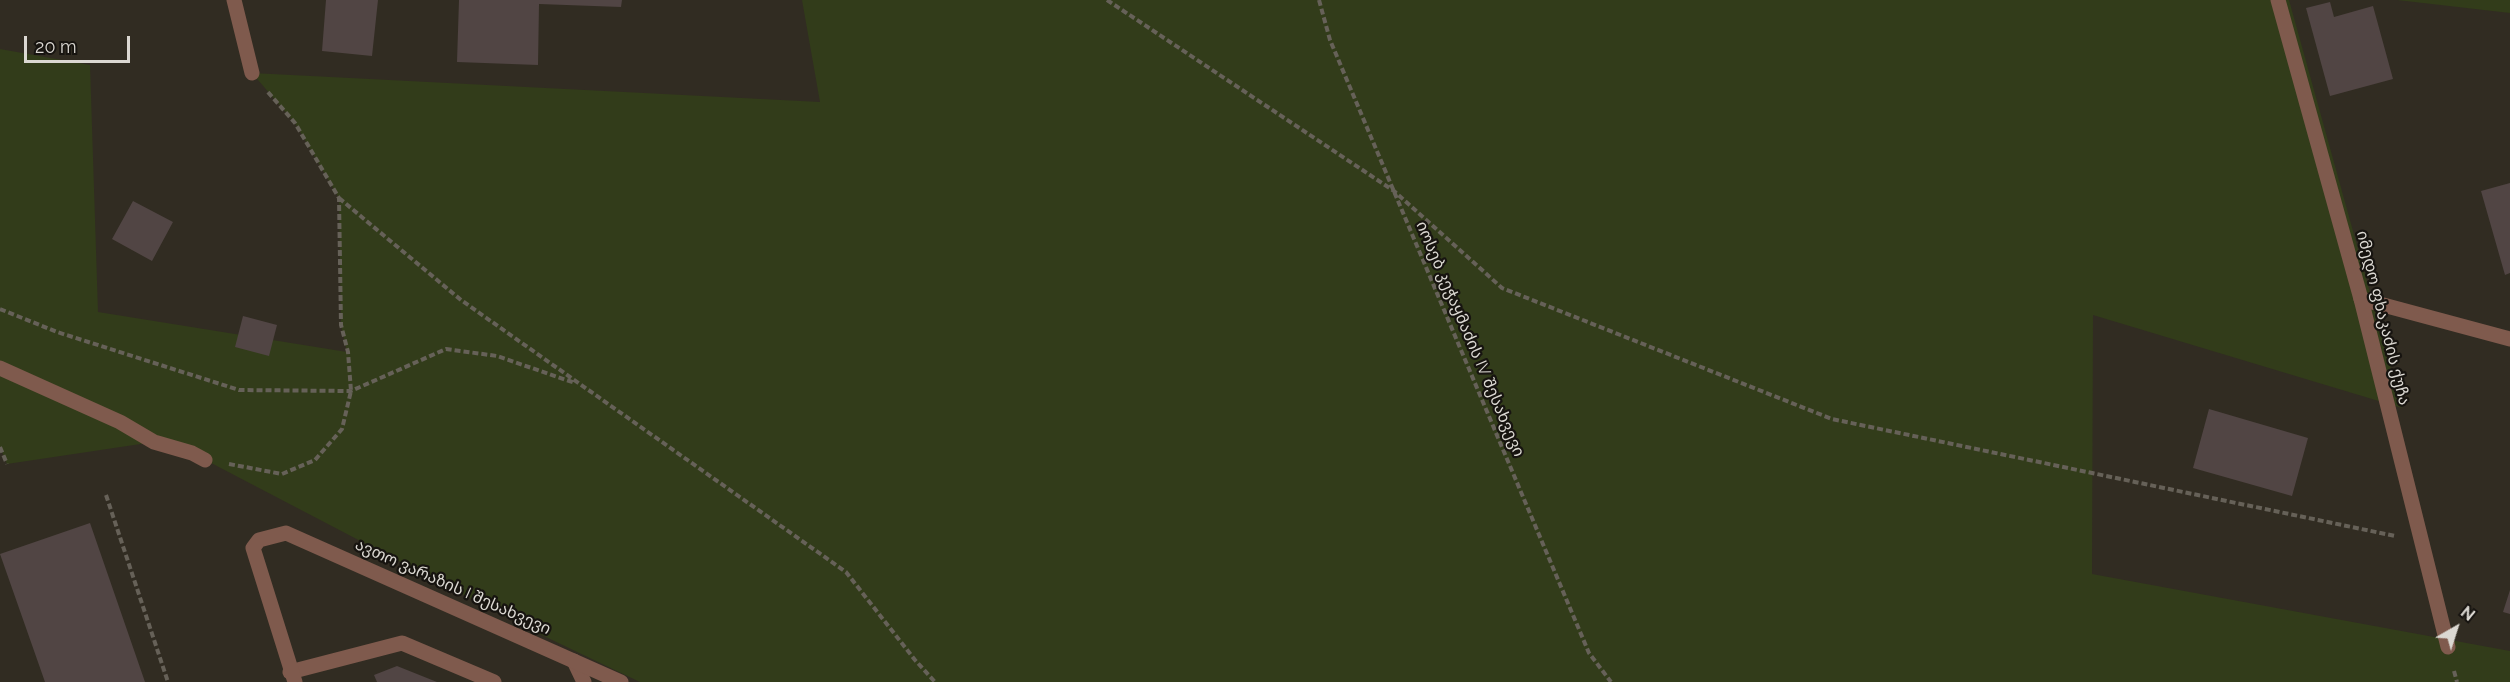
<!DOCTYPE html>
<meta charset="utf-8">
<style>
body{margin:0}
#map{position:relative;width:2510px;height:682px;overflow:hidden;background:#312c22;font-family:Raleway,sans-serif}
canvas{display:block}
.north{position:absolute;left:2426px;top:598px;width:60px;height:60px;-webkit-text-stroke:4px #171410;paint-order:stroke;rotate:39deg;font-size:16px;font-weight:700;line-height:24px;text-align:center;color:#dbd8d2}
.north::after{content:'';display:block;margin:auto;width:21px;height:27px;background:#dbd8d2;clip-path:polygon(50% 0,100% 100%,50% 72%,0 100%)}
.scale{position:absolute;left:24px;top:36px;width:106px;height:27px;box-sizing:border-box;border:3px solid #dbd8d2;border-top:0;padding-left:8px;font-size:18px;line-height:21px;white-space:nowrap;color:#dbd8d2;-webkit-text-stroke:4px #171410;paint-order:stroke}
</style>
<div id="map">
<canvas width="2510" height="682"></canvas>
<div class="north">N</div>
<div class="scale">20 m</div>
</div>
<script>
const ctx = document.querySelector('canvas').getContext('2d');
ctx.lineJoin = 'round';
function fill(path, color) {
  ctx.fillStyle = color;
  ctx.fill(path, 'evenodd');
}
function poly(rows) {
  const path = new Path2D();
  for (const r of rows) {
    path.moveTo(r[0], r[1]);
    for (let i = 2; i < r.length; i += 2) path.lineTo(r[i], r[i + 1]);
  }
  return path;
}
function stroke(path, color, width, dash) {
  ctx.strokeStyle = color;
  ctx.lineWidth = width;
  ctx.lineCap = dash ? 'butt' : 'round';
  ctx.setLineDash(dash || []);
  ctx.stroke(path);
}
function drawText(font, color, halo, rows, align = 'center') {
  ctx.font = font + ' Raleway,"Noto Sans Georgian",sans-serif';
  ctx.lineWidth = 4.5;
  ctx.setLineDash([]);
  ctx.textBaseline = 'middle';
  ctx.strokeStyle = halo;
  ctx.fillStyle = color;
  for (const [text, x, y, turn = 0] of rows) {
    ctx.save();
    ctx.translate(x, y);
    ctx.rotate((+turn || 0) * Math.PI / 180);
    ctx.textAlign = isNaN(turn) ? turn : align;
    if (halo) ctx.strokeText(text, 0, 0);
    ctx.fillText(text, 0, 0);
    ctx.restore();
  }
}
fill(poly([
 [802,0,2289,0,2402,408,2093,315,2092,574,2510,651,2510,682,640,682,525,627,192,453,154,442,7,464,0,447,0,49,90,65,98,312,347,352,341,325,339,198,295,123,252,73,820,102],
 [2397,0,2510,0,2510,13]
]), '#323c1a');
fill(poly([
 [326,0,378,0,372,56,322,51],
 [459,0,622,0,621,7,539,4,538,65,457,62],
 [2330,2,2334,17,2373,6,2393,79,2330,96,2306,8],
 [2510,183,2510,273,2505,275,2481,191],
 [133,201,173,222,152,261,112,239],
 [243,316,277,325,269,356,235,347],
 [2209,409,2308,438,2292,496,2193,468],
 [90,523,145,682,45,682,0,554],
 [2510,590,2510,614,2503,612],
 [397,666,437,682,377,682,374,675]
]), '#514544');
stroke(poly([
 [1107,0,1394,191,1502,288,1832,419,2395,536],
 [1319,0,1330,40,1589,653,1611,682],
 [339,198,461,300,846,572,915,660,935,682],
 [0,309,57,332,239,390,351,391,446,349,497,356,575,383],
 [0,447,7,464],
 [229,464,282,474,315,460,342,429,351,391,348,352,341,325,339,198,295,123,267,91],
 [106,495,168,682],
 [2454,671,2457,682]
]), '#666158', 4, [6, 3]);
stroke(poly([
 [2361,299,2510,339],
 [574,661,584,682],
 [290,672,402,643,494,682]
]), '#7f5a4d', 15);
stroke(poly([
 [234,0,252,73],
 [2278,0,2361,299,2448,647],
 [0,368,120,422,154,442,192,453,205,460],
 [295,682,253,548,259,540,286,533,621,682]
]), '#7f5a4d', 15);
drawText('16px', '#dbd8d2', '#171410', [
 ["იმედო ფხაკაძის ქუჩა",2383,318,76],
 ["იოსებ კეჭაყმაძის IV შესახვევი",1470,339,67],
 ["ავთო ვარაზის I შესახვევი",453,587,24]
]);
</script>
